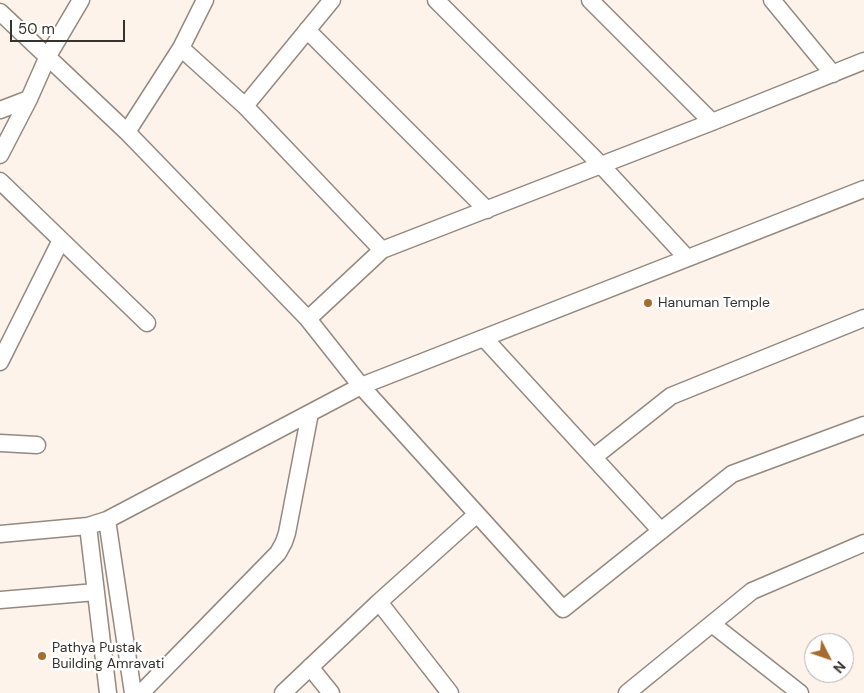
<!DOCTYPE html>
<style>
body{margin:0}
#map{position:relative;width:864px;height:693px;overflow:hidden;background:#fef3ea;font-family:"DM Sans",sans-serif}
canvas{display:block}
.north{position:absolute;left:804px;top:633px;width:50px;height:50px;box-sizing:border-box;background:#fff;border:1px solid #afadab;border-radius:50%;rotate:131deg;font-size:14px;font-weight:700;line-height:20px;text-align:center;color:#36322e}
.north::after{content:'';display:block;margin:auto;width:18px;height:22px;background:#a86b2f;clip-path:polygon(50% 0,100% 100%,50% 72%,0 100%)}
.scale{position:absolute;left:10px;top:20px;width:115px;height:22px;box-sizing:border-box;border:2px solid #36322e;border-top:0;padding-left:6px;font-size:15px;line-height:18px;white-space:nowrap;color:#36322e;-webkit-text-stroke:4px #fff;paint-order:stroke}
</style>
<div id="map">
<canvas width="864" height="693"></canvas>
<div class="north">N</div>
<div class="scale">50 m</div>
</div>
<script>
const ctx = document.querySelector('canvas').getContext('2d');
ctx.lineJoin = 'round';
function poly(rows) {
  const path = new Path2D();
  for (const r of rows) {
    path.moveTo(r[0], r[1]);
    for (let i = 2; i < r.length; i += 2) path.lineTo(r[i], r[i + 1]);
  }
  return path;
}
function stroke(path, color, width, dash) {
  ctx.strokeStyle = color;
  ctx.lineWidth = width;
  ctx.lineCap = dash ? 'butt' : 'round';
  ctx.setLineDash(dash || []);
  ctx.stroke(path);
}
function drawText(font, color, halo, rows, align = 'center') {
  ctx.font = font + ' "DM Sans",sans-serif';
  ctx.lineWidth = 5;
  ctx.setLineDash([]);
  ctx.textBaseline = 'middle';
  ctx.strokeStyle = halo;
  ctx.fillStyle = color;
  for (const [text, x, y, turn = 0] of rows) {
    ctx.save();
    ctx.translate(x, y);
    ctx.rotate((+turn || 0) * Math.PI / 180);
    ctx.textAlign = isNaN(turn) ? turn : align;
    if (halo) ctx.strokeText(text, 0, 0);
    ctx.fillText(text, 0, 0);
    ctx.restore();
  }
}
const minor = poly([
 [436,0,601,165,687,258],
 [590,0,712,122],
 [772,0,833,74],
 [0,12,127,132,308,319,361,386,563,609,732,474,864,425],
 [307,30,487,210],
 [181,48,245,106,382,250],
 [245,106,332,0],
 [0,110,29,99],
 [127,132,181,48,205,0],
 [0,155,29,99,48,56,81,0],
 [0,181,147,323],
 [308,319,382,250,712,122,864,61],
 [484,338,661,531],
 [0,362,61,240],
 [0,443,37,445],
 [594,457,671,396,864,318],
 [107,520,133,693],
 [88,526,108,693],
 [0,534,88,526,107,520,361,386,864,189],
 [0,600,96,592],
 [379,602,450,693],
 [712,624,800,693],
 [310,667,331,693],
 [141,693,278,553,284,542,287,533,310,413],
 [283,693,379,602,477,514],
 [627,693,752,591,864,543]
]);
stroke(minor, '#938981', 19);
stroke(minor, '#fff', 16);
for (const [x, y, r, color] of [
 [648,303,5,"#a86b2f"],
 [42,656,5,"#a86b2f"]
]) {
  const dot = new Path2D();
  dot.arc(x, y, r, 0, 2 * Math.PI);
  ctx.fillStyle = color;
  ctx.fill(dot);
  stroke(dot, '#fff', 2);
}
drawText('14px', '#36322e', '#fff', [
 ["Hanuman Temple",658,303],
 ["Pathya Pustak",52,648],
 ["Building Amravati",52,664]
], 'left');
</script>
